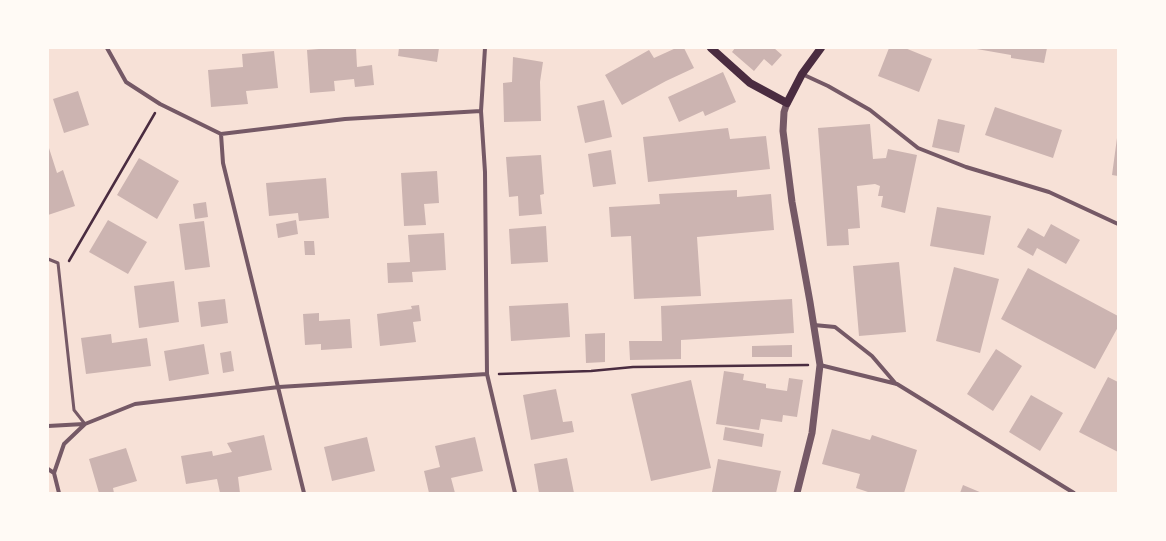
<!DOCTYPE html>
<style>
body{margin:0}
#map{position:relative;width:1166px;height:541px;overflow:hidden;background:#f7e1d7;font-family:Mulish,sans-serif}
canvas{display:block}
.frame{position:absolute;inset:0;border:49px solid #fffaf5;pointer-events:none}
</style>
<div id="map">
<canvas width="1166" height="541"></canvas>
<div class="frame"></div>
</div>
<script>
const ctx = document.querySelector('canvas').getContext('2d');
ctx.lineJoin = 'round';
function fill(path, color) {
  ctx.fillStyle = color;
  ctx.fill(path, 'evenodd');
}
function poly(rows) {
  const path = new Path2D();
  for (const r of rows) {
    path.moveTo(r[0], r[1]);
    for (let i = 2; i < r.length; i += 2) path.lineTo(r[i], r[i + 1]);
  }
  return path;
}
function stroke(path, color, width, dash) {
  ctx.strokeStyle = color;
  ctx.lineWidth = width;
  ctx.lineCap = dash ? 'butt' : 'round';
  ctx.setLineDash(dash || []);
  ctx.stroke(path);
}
fill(poly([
 [331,48,356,48,357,67,372,65,374,85,355,87,354,79,334,81,335,91,310,93,307,50],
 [399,48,439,48,437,62,398,56],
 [676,48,684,48,694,68,666,81,622,105,605,75,649,50,654,58],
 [735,48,774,48,782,55,772,66,764,59,754,71,732,52],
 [889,48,905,48,932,59,919,92,878,76],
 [971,48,1047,48,1044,63,1011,58,1011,55],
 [274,51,278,88,246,91,248,104,211,107,208,70,243,67,242,54],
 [513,57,543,62,540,82,541,121,504,122,503,83,512,82],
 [723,72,736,102,705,116,703,111,679,122,668,97],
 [78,91,89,125,64,133,53,99],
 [604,100,612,137,585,143,577,106],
 [995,107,1062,130,1053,158,985,135],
 [938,119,965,125,959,153,932,147],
 [870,124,873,159,886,158,888,149,917,155,905,213,881,207,883,196,878,196,880,186,875,184,857,186,860,228,848,229,849,245,827,246,818,128],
 [728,128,730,139,766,136,770,169,648,182,643,137],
 [1117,138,1118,138,1118,176,1112,175],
 [48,145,57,173,63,170,75,206,48,215],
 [611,150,616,184,593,187,588,154],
 [541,155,544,194,540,195,542,214,519,216,518,196,509,197,506,157],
 [139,158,179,181,157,219,117,195],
 [437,171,439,203,424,204,426,225,404,226,401,173],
 [326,178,329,218,299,221,298,213,269,216,266,183],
 [737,190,737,197,771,194,774,230,697,237,701,296,634,299,631,236,611,237,609,207,660,204,659,194],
 [206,202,208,217,195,219,193,204],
 [937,207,991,216,984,255,930,246],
 [108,220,147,242,128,274,89,252],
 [296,220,298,234,278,238,276,224],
 [204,221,210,267,185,270,179,224],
 [1051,224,1080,240,1066,264,1037,248,1033,256,1017,247,1028,228,1044,237],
 [546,226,548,262,511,264,509,229],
 [444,233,446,270,412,272,413,282,388,283,387,263,410,262,408,235],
 [304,241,314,241,315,255,305,255],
 [899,262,906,332,859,336,853,266],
 [954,267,999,279,980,353,936,341],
 [1028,268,1118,316,1118,327,1095,369,1001,319],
 [174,281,179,322,139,328,134,286],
 [225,299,228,323,201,327,198,302],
 [792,299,794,333,681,340,681,359,630,360,629,341,662,341,661,306],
 [568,303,570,337,511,341,509,306],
 [419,305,421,321,413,322,416,342,380,346,377,314,412,309,411,306],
 [319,313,319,321,350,319,352,348,321,350,321,344,305,345,303,314],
 [605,333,605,362,586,363,585,334],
 [111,334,112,343,147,338,151,366,86,374,81,338],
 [204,344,209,374,169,381,164,351],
 [792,345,792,357,752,357,752,346],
 [996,349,1022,366,993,411,967,394],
 [231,351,234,371,223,373,220,353],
 [724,371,744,374,743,380,766,384,766,388,787,391,789,378,803,380,797,417,783,415,782,422,761,419,759,430,716,424],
 [1108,377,1118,382,1118,452,1079,432],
 [691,380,711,468,651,481,631,394],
 [556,389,563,422,572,421,574,432,531,440,523,395],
 [1031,395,1063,413,1040,451,1009,432],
 [725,427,764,434,762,447,723,440],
 [832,429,870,440,872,435,917,450,904,493,871,493,856,488,860,474,822,464],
 [264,435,272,470,238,477,240,493,220,493,217,479,186,484,181,456,212,451,213,456,232,452,227,443],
 [367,437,375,471,332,481,324,447],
 [475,437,483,471,451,478,455,493,429,493,424,471,440,467,435,446],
 [126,448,137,481,113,488,114,493,99,493,89,459],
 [567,458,574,493,539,493,534,464],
 [718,459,781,471,776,493,720,493,712,492],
 [963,485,982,493,960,493]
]), '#ccb4b1');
stroke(poly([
 [69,261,155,113],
 [499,374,591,371,633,367,808,365]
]), '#4a2c40', 2.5);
stroke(poly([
 [48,259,58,263,74,410,85,424]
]), '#755966', 3);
stroke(poly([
 [107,48,126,82,160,104,221,134,345,119,481,111],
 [485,48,481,111,485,172,487,374,515,493],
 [802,74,828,86,870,110,918,148,966,167,1049,192,1118,224],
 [221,134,223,163,304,493],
 [814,325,835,327,872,356,896,384],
 [820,365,897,384,1074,493],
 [48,426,84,424],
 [48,469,54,473],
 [59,493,54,473,64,444,85,424,135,404,279,387,487,374]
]), '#755966', 4);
stroke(poly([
 [787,103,784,112,783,131,792,202,810,302,820,365,812,433,797,493]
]), '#755966', 7);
stroke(poly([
 [711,48,750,83,787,103,802,74,821,48]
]), '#4a2c40', 8);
</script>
